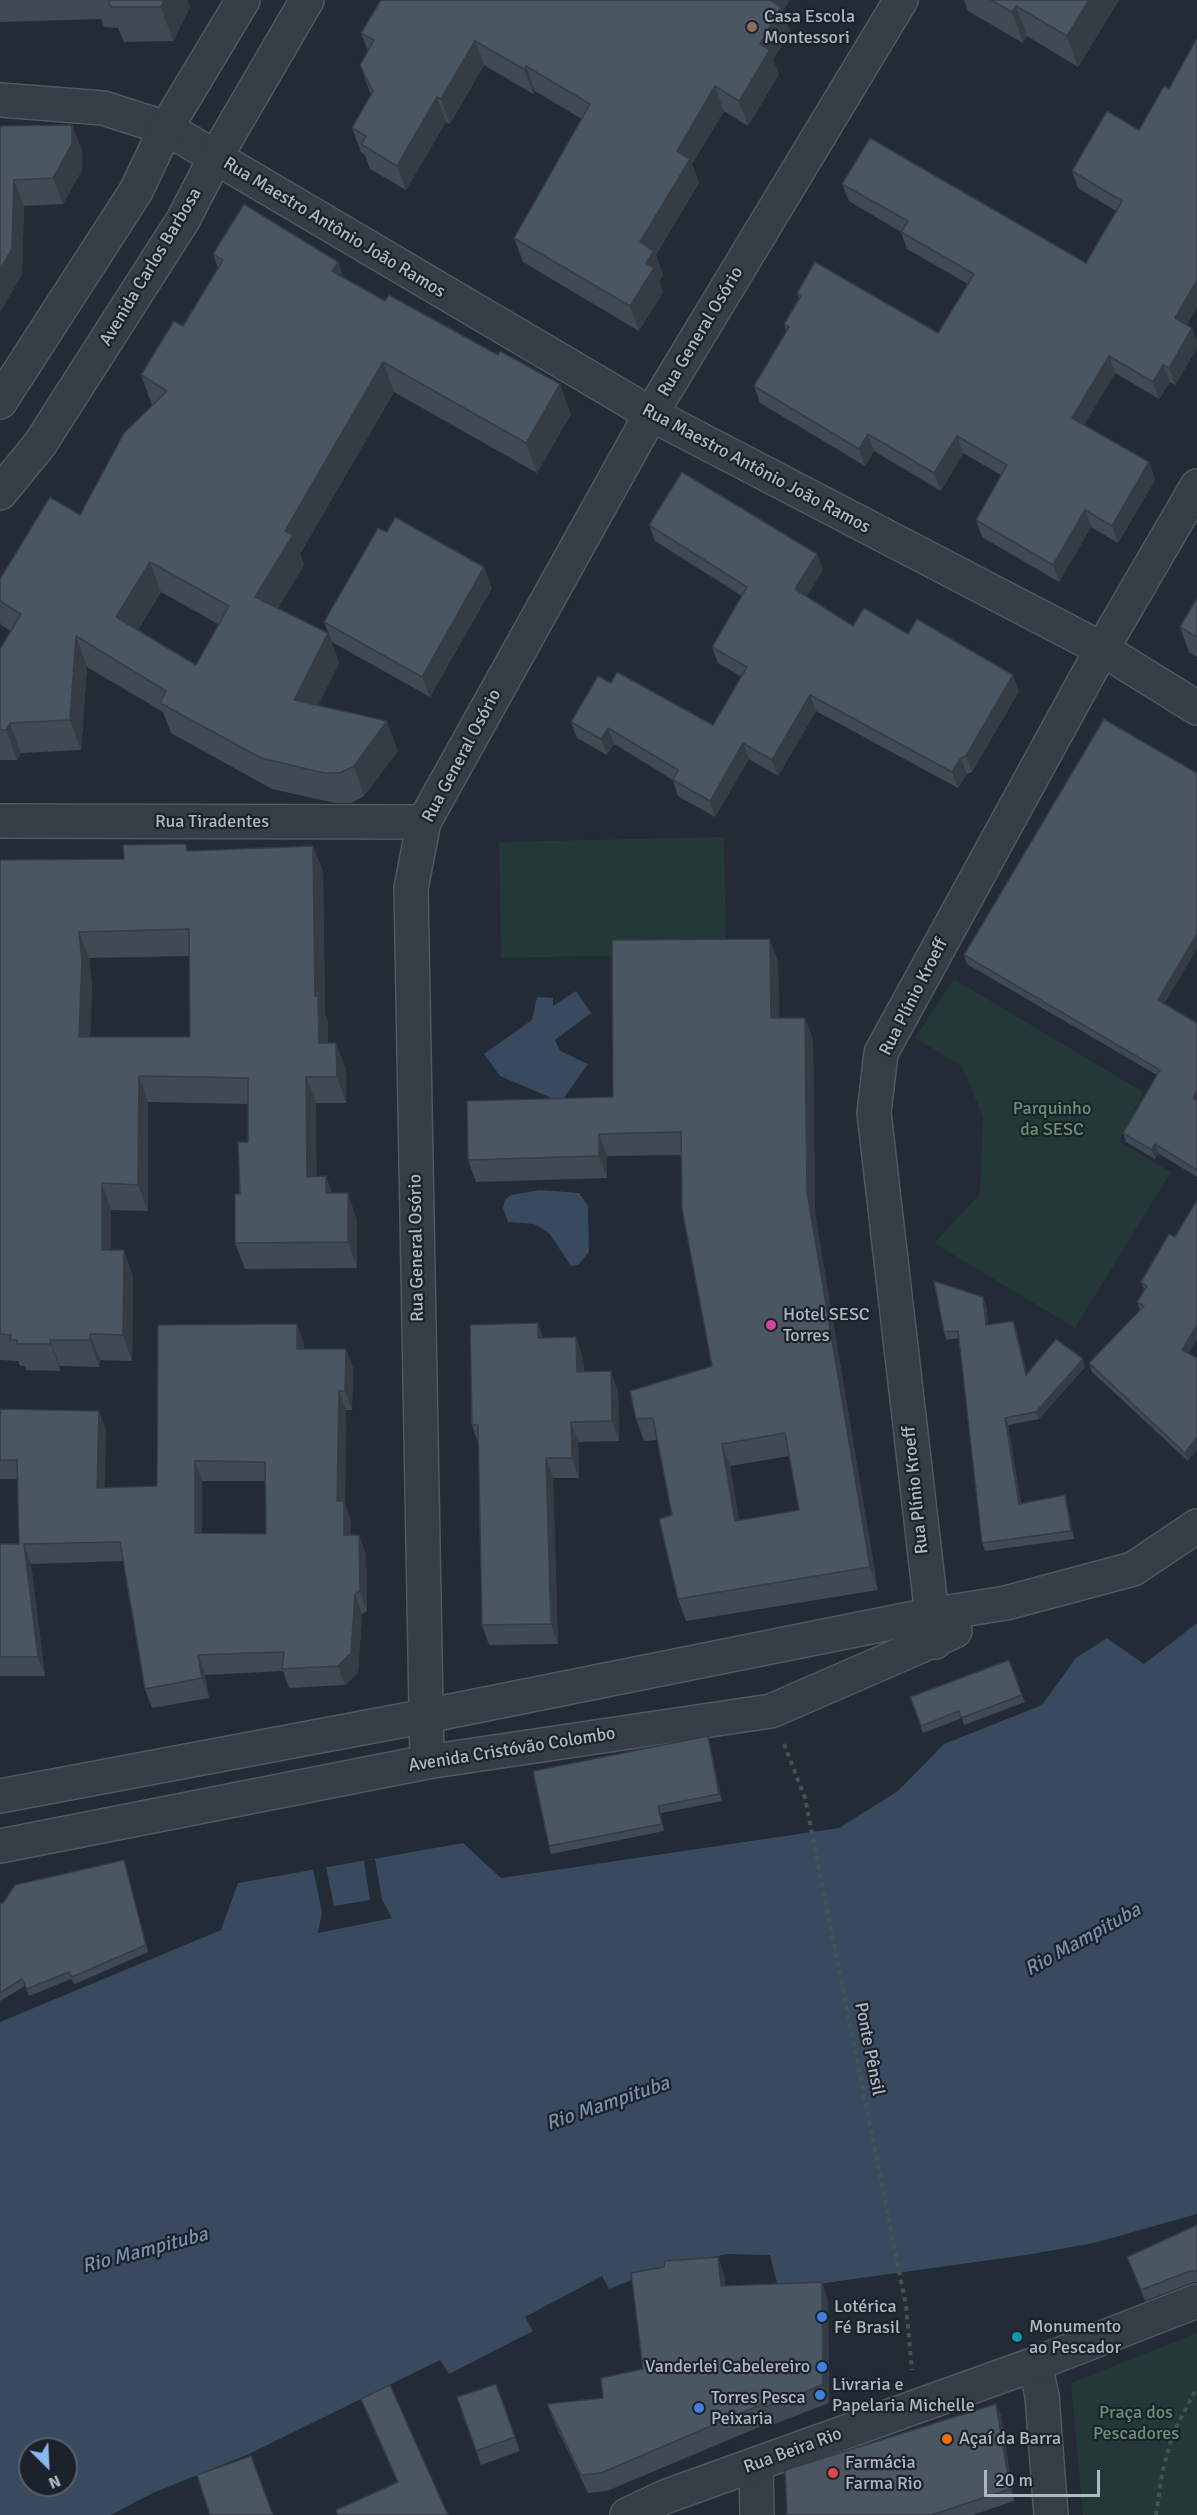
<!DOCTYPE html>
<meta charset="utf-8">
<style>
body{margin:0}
#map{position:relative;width:1197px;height:2515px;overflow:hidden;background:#222b36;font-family:Signika,sans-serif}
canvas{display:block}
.north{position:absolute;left:18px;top:2437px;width:60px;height:60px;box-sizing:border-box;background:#1b222b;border:2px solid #575e68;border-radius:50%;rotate:156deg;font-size:16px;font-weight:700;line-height:24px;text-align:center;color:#b0b8c3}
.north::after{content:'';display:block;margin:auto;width:21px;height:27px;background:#8ab5ee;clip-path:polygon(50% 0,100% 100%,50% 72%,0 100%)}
.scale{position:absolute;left:984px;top:2470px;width:116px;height:27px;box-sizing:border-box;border:3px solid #b0b8c3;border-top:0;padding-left:8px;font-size:18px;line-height:21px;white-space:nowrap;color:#b0b8c3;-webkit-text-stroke:4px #1b222b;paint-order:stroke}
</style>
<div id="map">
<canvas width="1197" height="2515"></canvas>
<div class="north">N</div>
<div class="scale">20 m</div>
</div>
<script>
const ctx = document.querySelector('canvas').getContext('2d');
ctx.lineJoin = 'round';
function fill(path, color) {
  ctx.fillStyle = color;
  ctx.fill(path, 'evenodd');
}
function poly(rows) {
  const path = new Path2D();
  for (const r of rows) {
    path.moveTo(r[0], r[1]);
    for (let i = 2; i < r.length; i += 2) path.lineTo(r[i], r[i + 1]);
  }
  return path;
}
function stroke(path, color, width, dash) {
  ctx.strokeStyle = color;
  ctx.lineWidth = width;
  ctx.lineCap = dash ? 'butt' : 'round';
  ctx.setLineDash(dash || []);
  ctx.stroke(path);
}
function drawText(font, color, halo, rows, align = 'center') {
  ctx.font = font + ' Signika,sans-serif';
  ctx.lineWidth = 4.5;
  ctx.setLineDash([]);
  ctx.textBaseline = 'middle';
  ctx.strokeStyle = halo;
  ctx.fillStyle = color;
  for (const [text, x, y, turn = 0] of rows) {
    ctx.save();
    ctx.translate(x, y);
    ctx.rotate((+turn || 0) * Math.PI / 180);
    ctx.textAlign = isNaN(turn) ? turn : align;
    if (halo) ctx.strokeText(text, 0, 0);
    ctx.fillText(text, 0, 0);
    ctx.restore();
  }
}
fill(poly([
 [724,837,726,953,501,958,499,842],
 [954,979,1143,1092,1119,1142,1171,1172,1075,1328,934,1243,980,1194,983,1117,962,1066,915,1038],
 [1197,2333,1197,2515,1083,2515,1071,2383]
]), '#253838');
fill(poly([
 [576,991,591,1013,555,1040,560,1051,588,1064,561,1102,500,1076,484,1054,532,1020,537,997,553,998,553,1006],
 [540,1190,579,1193,588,1206,589,1252,578,1265,571,1266,549,1233,534,1224,508,1222,503,1208,505,1200,511,1195],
 [1197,1623,1197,2214,1094,2243,1026,2255,825,2283,777,2283,770,2255,726,2254,650,2273,609,2289,602,2276,525,2317,533,2331,449,2374,440,2360,249,2454,153,2493,111,2515,0,2515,0,2022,221,1930,238,1883,463,1843,501,1878,839,1828,898,1791,944,1744,1042,1705,1076,1658,1107,1638,1144,1664],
 [30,2449,66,2449,66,2485,30,2485]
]), '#394a5e');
fill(poly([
 [375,1859,382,1899,392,1918,318,1933,322,1912,313,1869,326,1867,334,1906,370,1900,364,1861]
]), '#222b36');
const minor = poly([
 [0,100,103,108,166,128,651,414,1102,649,1197,708],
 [0,821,424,822],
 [935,1642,874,1113,881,1053,1102,649,1197,486],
 [427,1762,411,888,424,822,651,414,901,0],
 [0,1796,426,1716,930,1615,1006,1603,1133,1569,1197,1526],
 [0,1846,427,1762,771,1711,955,1631],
 [1035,2364,1042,2396,1051,2515],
 [756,2464,757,2515]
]);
const tertiary = poly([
 [0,402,136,191,166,128,243,0],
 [0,493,40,444,183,220,215,158,307,0],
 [627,2515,667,2496,1035,2364,1197,2301]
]);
stroke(minor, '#505861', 36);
stroke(tertiary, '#505861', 36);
stroke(poly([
 [784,1744,805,1798,906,2306,912,2370],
 [1156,2515,1162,2474,1173,2433,1194,2393,1197,2397]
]), '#425355', 4, [4.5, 4.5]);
stroke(minor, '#353d47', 33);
stroke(tertiary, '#353d47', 33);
fill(poly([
 [0,0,187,0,190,7,173,41,124,42,118,28,104,27,101,19,0,22],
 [964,0,1119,0,1078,67,1027,36,1023,43,968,11],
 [783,12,790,31,773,60,779,74,748,126,724,111,692,164,699,183,656,255,663,275,659,282,663,292,639,331,523,262,514,238,582,119,535,91,533,94,484,65,450,124,446,122,406,190,370,169,365,155,361,152,352,128,371,95,360,65,368,51,361,33],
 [1107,111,1187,325,1197,341,1197,348,1175,385,1170,382,1159,399,1115,373,1084,425,1149,462,1155,480,1118,543,1091,527,1059,582,982,537,976,520,1001,475,963,453,941,491,874,451,865,466,760,403,754,386,787,332,784,324,799,298,797,293,938,333,968,284,907,249,901,232,849,201,842,184,1086,263,1116,211,1078,188,1072,171],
 [72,125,82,151,82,170,63,204,24,206,22,275,0,126],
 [213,254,338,262,343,277,571,414,537,473,394,392,300,554,304,565,278,608,328,633,339,663,318,705,398,751,364,796,351,803,335,803,272,789,171,733,163,712,87,667,81,750,21,753,17,760,0,760,0,649,11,631,1,625,0,622,0,579,80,515,152,405,141,375,183,326,218,268],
 [161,592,218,624,196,665,138,630],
 [649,525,817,554,823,570,806,597,853,626,908,634,1019,691,972,772,967,774,958,788,816,711,778,776,749,759,715,817,678,796,673,780,614,744,607,755,577,738,571,722,611,683,713,725,742,677,718,663,712,647,742,596,655,541],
 [492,588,430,697,332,642,324,622],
 [1197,598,1197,657,1189,652,1180,627],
 [1197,773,1197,948,1164,1004,1197,1023,1197,1177,1158,1153,1155,1159,1126,1142,1123,1133,1157,1075,967,964,964,955],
 [313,846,323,872,325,1014,328,1022,328,1043,346,1069,346,1103,316,1103,316,1176,357,1220,357,1268,245,1269,235,1243,240,1194,248,1142,248,1104,148,1102,148,1211,111,1210,111,1250,133,1276,132,1361,100,1360,99,1367,60,1366,60,1371,26,1370,25,1366,20,1366,18,1361,0,1360,0,860,124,859,189,851],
 [190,956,190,1037,90,1037,92,986,89,958],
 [778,961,779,1018,805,1018,813,1040,815,1214,878,1590,686,1621,678,1599,672,1515,657,1440,644,1441,636,1419,712,1366,681,1155,607,1156,607,1178,476,1182,468,1160,613,1097],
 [789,1456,799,1510,739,1521,730,1466],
 [1197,1200,1197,1339,1188,1354,1188,1461,1092,1372,1089,1363,1140,1310,1137,1302,1144,1290,1141,1282,1175,1237],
 [986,1304,988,1324,1016,1328,1027,1374,1085,1367,1039,1419,1008,1425,1021,1503,1065,1495,1067,1503,1074,1539,985,1551,982,1543,959,1338,946,1340,944,1332],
 [538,1323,543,1338,583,1357,584,1371,618,1391,619,1441,578,1442,579,1478,553,1478,558,1644,489,1645,482,1625,478,1443,472,1425],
 [304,1343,304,1349,346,1349,353,1368,352,1410,346,1410,345,1504,351,1521,351,1535,366,1554,367,1611,362,1614,358,1673,345,1685,289,1688,283,1671,205,1675,209,1698,152,1708,145,1689,123,1561,31,1564,45,1676,0,1676,0,1544,19,1544,18,1479,0,1479,0,1409,99,1411,106,1430,104,1487,157,1486],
 [202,1481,265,1481,266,1534,202,1533],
 [1009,1660,1025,1702,964,1725,962,1718,923,1733,910,1697],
 [708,1736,710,1744,722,1801,661,1813,664,1831,551,1854,549,1846],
 [124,1860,148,1952,75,1984,71,1979,29,1996,25,1986,0,2001,0,1903,3,1903],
 [1197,2225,1197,2282,1194,2282,1145,2301,1127,2257],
 [718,2257,724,2275,725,2286,828,2299,829,2403,772,2425,771,2422,607,2491,588,2493,554,2422,547,2404,603,2398,643,2369,664,2267],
 [496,2384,520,2451,481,2465,457,2397],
 [361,2399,448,2515,397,2482,367,2414],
 [996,2404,1001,2416,1014,2501,973,2515,787,2515]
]), '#404a54');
fill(poly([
 [164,0,187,0,190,7,173,41,161,7],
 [768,0,790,0,783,12,790,31,773,60,779,74,748,126,739,101,760,44],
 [1089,0,1119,0,1078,67,1067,36],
 [1016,6,1027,36,1023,43,1012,12],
 [475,41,484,65,450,124,441,99],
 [526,66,535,91,533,94,524,69],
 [715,86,724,111,692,164,699,183,656,255,663,275,659,282,663,292,639,331,630,306,640,242,677,151],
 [437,97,446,122,406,190,397,166],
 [72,125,82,151,82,170,63,204,53,178],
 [14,180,24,206,22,275,0,312,0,269],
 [338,262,349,292,332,271],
 [1197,280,1197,308,1181,335,1175,318],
 [1192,328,1197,341,1197,348,1175,385,1169,368],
 [1109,356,1115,373,1078,435,1072,418],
 [383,362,394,392,300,554,304,565,266,627,255,597,285,531],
 [1163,365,1170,382,1159,399,1153,382],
 [560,384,571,414,537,473,526,443],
 [868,434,874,451,865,466,859,449],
 [957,436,963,453,941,491,934,473],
 [1149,462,1155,480,1118,543,1112,526],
 [1085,510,1091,527,1059,582,1053,565],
 [817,554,823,570,800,606,795,589],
 [150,562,161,592,127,647,116,617],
 [484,567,492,588,430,697,422,677],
 [328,633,339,663,305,730,294,700],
 [76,636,87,667,81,750,70,720],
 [1013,675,1019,691,972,772,966,756],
 [810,695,816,711,778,776,772,760],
 [387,721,398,751,364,796,354,766],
 [10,723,21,753,17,760,6,730],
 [608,728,614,744,607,755,601,739],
 [743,743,749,759,715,817,710,801],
 [961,758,967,774,958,788,952,772],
 [313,846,323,872,325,1014,328,1022,328,1069,319,1043,315,996],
 [79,932,89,958,92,986,89,1063,79,1037],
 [1197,934,1197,948,1161,1009,1158,1000],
 [770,939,778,961,779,1040,771,1018],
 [805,1018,813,1040,815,1214,878,1590,870,1567,807,1192],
 [336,1043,346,1069,346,1103,337,1077],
 [139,1076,148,1102,148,1211,138,1185],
 [306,1077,316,1103,317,1203,307,1177],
 [1197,1091,1197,1105,1193,1098],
 [599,1134,607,1156,607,1178,599,1156],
 [1155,1144,1158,1153,1155,1159,1152,1150],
 [326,1176,336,1203,326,1193],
 [102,1183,111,1210,111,1277,102,1250],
 [348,1193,357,1220,357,1268,348,1242],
 [124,1250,133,1276,132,1361,123,1335],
 [983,1297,986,1304,989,1332,986,1325],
 [1013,1321,1016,1328,1028,1382,1026,1375],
 [538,1323,545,1343,538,1338],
 [297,1324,304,1343,304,1369,297,1349],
 [1197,1325,1197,1339,1185,1359,1182,1350],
 [90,1334,100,1360,99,1367,90,1340],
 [576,1337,583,1357,584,1392,577,1372],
 [50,1340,60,1366,60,1371,51,1344],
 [346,1349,353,1368,352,1410,345,1391],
 [1083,1359,1085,1367,1039,1419,1036,1412],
 [611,1371,618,1391,619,1441,612,1421],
 [339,1391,346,1410,345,1504,351,1521,351,1554,344,1535,337,1501],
 [99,1411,106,1430,104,1507,97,1488],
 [1005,1418,1008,1425,1022,1511,1019,1504],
 [571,1422,578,1442,579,1478,572,1458],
 [1197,1437,1197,1450,1188,1461,1185,1453],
 [722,1444,730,1466,743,1543,735,1521],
 [546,1458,553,1478,558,1644,551,1624],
 [195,1461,202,1481,202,1552,195,1533],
 [1065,1495,1067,1503,1074,1539,1071,1531],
 [359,1535,366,1554,367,1611,360,1591],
 [24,1544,31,1564,45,1676,38,1657],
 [355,1594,362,1614,358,1673,345,1685,338,1666],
 [198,1655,205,1675,209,1698,202,1678],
 [708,1736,710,1744,722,1801,719,1794],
 [658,1806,661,1813,664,1831,662,1824],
 [718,2257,724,2275,727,2304,721,2286],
 [822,2282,828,2299,829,2403,823,2385],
 [996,2404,1001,2416,1014,2501,1010,2489]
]), '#343c45');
const building = poly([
 [108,0,164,0,161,7,111,7,108,0],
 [381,0,770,0,781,7,760,44,770,50,739,101,715,86,677,151,690,159,640,242,654,251,646,263,654,268,630,306,514,238,590,104,526,66,524,69,475,41,441,99,437,97,397,166,361,144,366,136,352,128,373,91,360,65,374,40,361,33,381,0],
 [991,0,1089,0,1067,36,1016,6,1012,12,991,0],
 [1197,38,1197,280,1175,318,1192,328,1169,368,1163,365,1153,382,1109,356,1072,418,1149,462,1112,526,1085,510,1053,565,976,520,1007,465,957,436,934,473,868,434,859,449,754,386,789,327,784,324,801,296,797,293,815,262,938,333,974,274,901,232,908,221,842,184,870,138,1086,263,1122,201,1072,171,1107,111,1139,130,1164,86,1169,89,1197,38],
 [72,125,72,144,53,178,14,180,12,249,0,269,0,126,72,125],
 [244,204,338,262,332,271,385,301,389,295,498,355,500,351,560,384,526,443,383,362,285,531,293,535,255,597,328,633,294,700,387,721,354,766,340,773,324,773,261,758,160,703,166,691,76,636,70,720,10,723,6,730,0,730,0,649,21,614,0,601,0,579,50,497,80,515,124,433,167,391,141,375,174,321,183,326,223,260,213,254,244,204],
 [150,562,229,606,196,665,116,617,150,562],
 [682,472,817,554,795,589,853,626,864,608,908,634,917,619,1013,675,966,756,961,758,952,772,810,695,772,760,743,743,710,801,673,780,678,770,608,728,601,739,571,722,598,676,611,683,617,672,713,725,747,667,712,647,747,587,649,525,682,472],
 [395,517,484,567,422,677,324,622,378,528,387,532,395,517],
 [1197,598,1197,637,1180,627,1197,598],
 [1104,719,1197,773,1197,934,1158,1000,1197,1023,1197,1091,1193,1098,1197,1100,1197,1170,1155,1144,1152,1150,1123,1133,1160,1070,964,955,1104,719],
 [186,844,187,851,313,846,315,996,318,996,319,1043,336,1043,337,1077,306,1077,307,1177,326,1176,326,1193,348,1193,348,1242,235,1243,235,1194,240,1194,238,1142,248,1142,248,1078,139,1076,138,1185,102,1183,102,1250,124,1250,123,1335,90,1334,90,1340,50,1340,51,1344,17,1344,17,1340,10,1340,11,1335,0,1334,0,860,124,859,123,845,186,844],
 [189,929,190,1037,79,1037,82,960,79,932,189,929],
 [770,939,771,1018,805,1018,807,1192,870,1567,678,1599,659,1519,672,1515,653,1418,636,1419,630,1391,712,1366,682,1209,681,1132,599,1134,599,1156,468,1160,467,1101,613,1097,612,940,770,939],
 [785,1433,799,1510,735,1521,722,1444,785,1433],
 [1197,1200,1197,1325,1182,1350,1197,1358,1197,1437,1185,1453,1089,1363,1144,1306,1137,1302,1147,1286,1141,1282,1169,1234,1175,1237,1197,1200],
 [934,1281,983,1297,986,1325,1013,1321,1026,1375,1056,1339,1083,1359,1036,1412,1005,1418,1019,1504,1065,1495,1071,1531,982,1543,958,1331,944,1332,934,1281],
 [538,1323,538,1338,576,1337,577,1372,611,1371,612,1421,571,1422,572,1458,546,1458,551,1624,482,1625,478,1425,472,1425,470,1325,538,1323],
 [297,1324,297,1349,346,1349,345,1391,339,1391,337,1501,344,1501,344,1535,359,1535,360,1591,355,1594,351,1653,338,1666,282,1669,284,1652,198,1655,202,1678,145,1689,120,1542,24,1544,38,1657,0,1657,0,1544,19,1544,17,1460,0,1460,0,1409,99,1411,97,1488,157,1486,158,1325,297,1324],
 [195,1461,265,1462,266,1534,195,1533,195,1461],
 [1009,1660,1022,1695,961,1718,959,1711,921,1726,910,1697,1009,1660],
 [708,1736,719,1794,658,1806,662,1824,549,1846,533,1771,708,1736],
 [124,1860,146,1945,72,1977,69,1972,27,1989,22,1979,0,1993,0,1903,3,1903,15,1885,124,1860],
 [1197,2225,1197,2271,1190,2271,1141,2290,1127,2257,1197,2225],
 [718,2257,721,2286,822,2282,823,2385,765,2407,765,2403,601,2473,581,2475,547,2404,603,2398,601,2378,643,2369,631,2273,664,2267,665,2261,718,2257],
 [496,2384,515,2437,476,2451,457,2397,496,2384],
 [390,2385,448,2515,338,2515,336,2510,398,2482,361,2399,390,2385],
 [996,2404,1010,2489,932,2515,787,2515,785,2470,996,2404],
 [251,2456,273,2515,210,2515,197,2475,251,2456]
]);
fill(building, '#4a5662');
stroke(building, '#343c45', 1.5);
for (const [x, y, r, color] of [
 [752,27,6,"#8d6e63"],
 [771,1325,6,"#d1479c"],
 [822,2317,6,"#3f7fe0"],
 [1017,2337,6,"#0f9aa8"],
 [822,2367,6,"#3f7fe0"],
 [820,2395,6,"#3f7fe0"],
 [699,2408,6,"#3f7fe0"],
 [947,2439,6,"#e8710a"],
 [833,2473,6,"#e0444e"]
]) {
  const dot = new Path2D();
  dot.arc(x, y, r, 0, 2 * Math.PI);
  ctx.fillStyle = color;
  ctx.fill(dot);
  stroke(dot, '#1b222b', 2);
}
drawText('18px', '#b0b8c3', '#1b222b', [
 ["Casa Escola",764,17],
 ["Montessori",764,38],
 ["Hotel SESC",783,1315],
 ["Torres",783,1336],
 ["Lotérica",834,2307],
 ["Fé Brasil",834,2328],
 ["Monumento",1029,2327],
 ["ao Pescador",1029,2348],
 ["Vanderlei Cabelereiro",810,2367,"right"],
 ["Livraria e",832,2385],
 ["Papelaria Michelle",832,2406],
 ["Torres Pesca",711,2398],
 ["Peixaria",711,2419],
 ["Açaí da Barra",959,2439],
 ["Farmácia",845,2463],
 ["Farma Rio",845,2484]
], 'left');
drawText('18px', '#b0b8c3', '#1b222b', [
 ["Rua Maestro Antônio João Ramos",334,228,31],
 ["Avenida Carlos Barbosa",151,267,-59],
 ["Rua General Osório",701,332,-59],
 ["Rua Maestro Antônio João Ramos",756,469,28],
 ["Rua General Osório",462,756,-62],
 ["Rua Tiradentes",212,822],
 ["Rua Plínio Kroeff",914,997,-63],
 ["Rua General Osório",417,1248,-91],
 ["Rua Plínio Kroeff",916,1490,-96],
 ["Avenida Cristóvão Colombo",512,1750,-9],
 ["Ponte Pênsil",869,2049,79],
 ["Rua Beira Rio",793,2451,-20]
]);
drawText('18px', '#699271', '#1b222b', [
 ["Parquinho",1052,1109],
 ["da SESC",1052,1130],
 ["Praça dos",1136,2413],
 ["Pescadores",1136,2434]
]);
drawText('italic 20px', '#7a90aa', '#1b222b', [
 ["Rio Mampituba",1083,1940,-29],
 ["Rio Mampituba",608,2104,-19],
 ["Rio Mampituba",145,2251,-15]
]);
</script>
